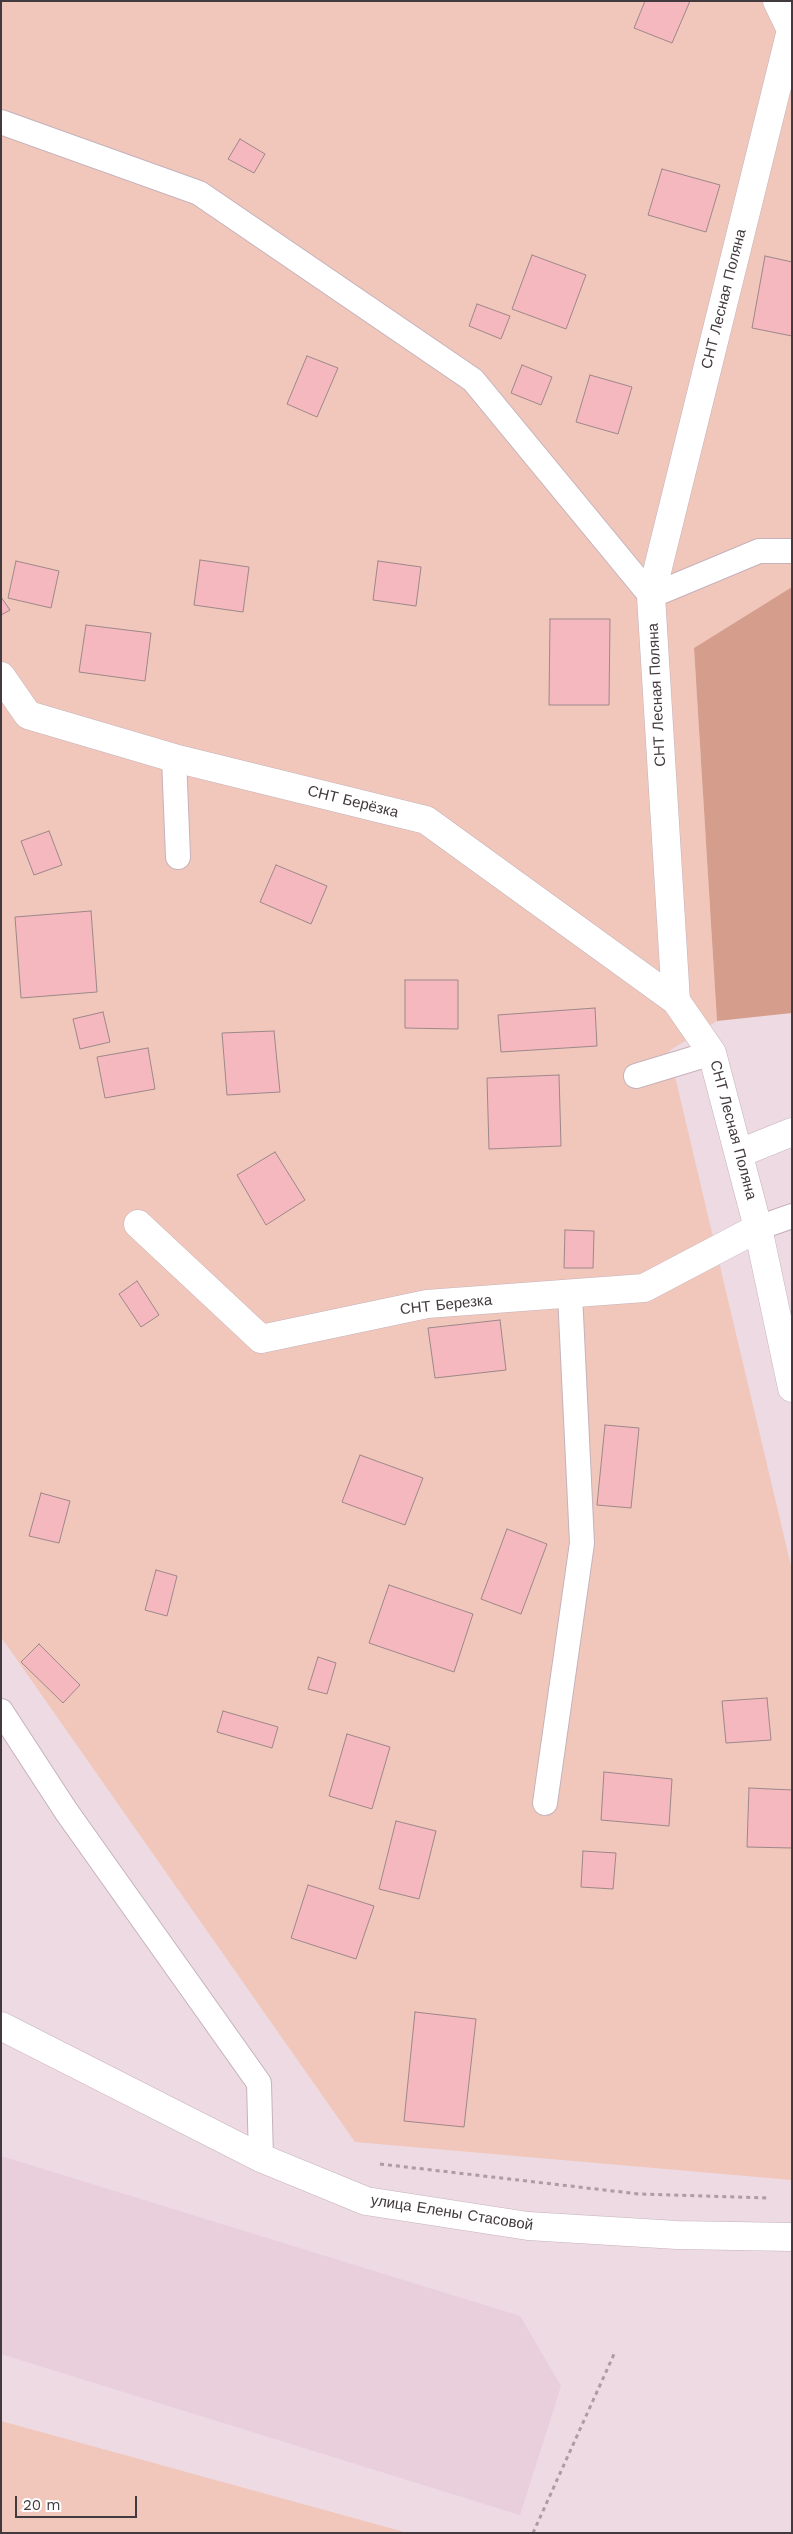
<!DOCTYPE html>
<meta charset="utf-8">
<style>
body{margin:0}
#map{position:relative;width:793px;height:2534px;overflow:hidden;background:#eedae3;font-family:"Work Sans",sans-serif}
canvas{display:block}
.frame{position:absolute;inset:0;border:2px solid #423a3e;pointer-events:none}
.scale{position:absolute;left:15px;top:2496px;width:122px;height:22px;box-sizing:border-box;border:2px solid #423a3e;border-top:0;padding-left:6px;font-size:15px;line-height:18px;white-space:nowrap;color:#423a3e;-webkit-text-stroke:4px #fff;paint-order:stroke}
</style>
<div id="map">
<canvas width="793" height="2534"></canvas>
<div class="frame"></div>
<div class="scale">20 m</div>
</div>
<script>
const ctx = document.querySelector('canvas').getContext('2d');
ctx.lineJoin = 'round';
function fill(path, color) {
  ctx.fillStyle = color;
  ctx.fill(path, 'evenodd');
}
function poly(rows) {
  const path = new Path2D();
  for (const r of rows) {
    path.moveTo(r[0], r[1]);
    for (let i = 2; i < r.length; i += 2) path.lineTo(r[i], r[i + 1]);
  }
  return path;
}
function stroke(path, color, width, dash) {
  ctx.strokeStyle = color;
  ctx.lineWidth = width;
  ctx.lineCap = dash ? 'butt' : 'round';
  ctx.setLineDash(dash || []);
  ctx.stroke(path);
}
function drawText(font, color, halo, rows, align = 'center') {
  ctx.font = font + ' "Work Sans",sans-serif';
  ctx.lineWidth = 5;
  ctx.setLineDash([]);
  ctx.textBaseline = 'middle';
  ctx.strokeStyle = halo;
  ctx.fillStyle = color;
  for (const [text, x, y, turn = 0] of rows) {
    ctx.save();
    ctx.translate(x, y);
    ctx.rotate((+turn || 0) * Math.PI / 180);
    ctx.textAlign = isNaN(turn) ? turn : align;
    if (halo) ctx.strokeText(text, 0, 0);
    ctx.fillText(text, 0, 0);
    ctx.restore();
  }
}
fill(poly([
 [1,2156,520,2316,561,2386,520,2515,1,2354]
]), '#e9cedc');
fill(poly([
 [1,1,792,1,792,587,694,648,717,1021,669,1051,792,1570,792,2180,355,2142,1,1637],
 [1,2421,408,2533,1,2533]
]), '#f0c7ba');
fill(poly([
 [792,587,792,1013,717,1021,694,648]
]), '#d59d8b');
const building = poly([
 [645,1,690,1,672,43,634,28,645,1],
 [240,139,265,154,254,173,228,159,240,139],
 [662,169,720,185,706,232,648,215,662,169],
 [532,255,586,275,566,329,512,309,532,255],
 [765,256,792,262,792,336,752,328,765,256],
 [477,304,510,316,501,339,469,326,477,304],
 [307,356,338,368,317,417,287,404,307,356],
 [522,365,552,377,541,405,511,393,522,365],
 [590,375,632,387,618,434,576,422,590,375],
 [200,560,249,567,243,612,194,605,200,560],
 [16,561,59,571,51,608,8,598,16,561],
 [378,561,421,567,416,606,373,600,378,561],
 [1,597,10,610,1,615,1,597],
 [550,619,610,619,609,705,549,705,550,619],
 [86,625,151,633,145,681,79,672,86,625],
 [49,831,62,865,34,875,21,841,49,831],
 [276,865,327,886,311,924,260,902,276,865],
 [91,911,97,992,21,998,15,917,91,911],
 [405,980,458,980,458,1029,405,1028,405,980],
 [595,1008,597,1046,501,1052,498,1015,595,1008],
 [103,1012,110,1042,80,1049,73,1019,103,1012],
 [274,1031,280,1092,227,1095,222,1033,274,1031],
 [148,1048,155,1089,105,1098,97,1057,148,1048],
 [559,1075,561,1146,489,1149,487,1078,559,1075],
 [275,1152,305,1200,266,1225,237,1175,275,1152],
 [565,1230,594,1231,593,1268,564,1268,565,1230],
 [137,1281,159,1315,141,1327,119,1294,137,1281],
 [500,1320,506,1370,435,1378,428,1328,500,1320],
 [605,1425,639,1428,631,1508,597,1505,605,1425],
 [360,1455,423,1478,405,1525,342,1502,360,1455],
 [41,1493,70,1501,59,1543,29,1536,41,1493],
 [507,1529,547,1544,521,1614,481,1599,507,1529],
 [156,1570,177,1576,167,1616,145,1610,156,1570],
 [389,1585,473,1614,454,1672,369,1643,389,1585],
 [39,1644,80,1685,63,1703,21,1662,39,1644],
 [318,1657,336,1663,327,1694,308,1689,318,1657],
 [767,1698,771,1740,726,1743,722,1701,767,1698],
 [223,1711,278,1727,272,1748,217,1732,223,1711],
 [347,1734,390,1747,372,1809,329,1796,347,1734],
 [604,1772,672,1779,669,1826,601,1820,604,1772],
 [749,1788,792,1790,792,1848,747,1847,749,1788],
 [396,1821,436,1831,419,1899,379,1889,396,1821],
 [583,1851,616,1853,613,1889,581,1887,583,1851],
 [308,1885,374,1906,356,1959,291,1938,308,1885],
 [415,2012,476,2019,464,2127,404,2121,415,2012]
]);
fill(building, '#f6b8bf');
stroke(building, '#9d888a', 1);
const lane = poly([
 [1,122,199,193,473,380,651,596,759,551,792,551],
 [174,758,178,857],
 [636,1076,712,1053],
 [758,1228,792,1216],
 [1,1711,66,1811,259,2083,261,2158],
 [545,1803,582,1543,570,1294]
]);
const street = poly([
 [777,1,791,30,651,596,676,1001,712,1053,758,1228,792,1388],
 [1,676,28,715,174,758,426,820,676,1001],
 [740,1153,792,1132],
 [138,1224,261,1339,427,1304,644,1288,758,1228]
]);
const secondary = poly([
 [1,2026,261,2158,366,2201,528,2226,677,2235,792,2237]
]);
stroke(lane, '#c5b2bb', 26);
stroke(street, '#c5b2bb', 29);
stroke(secondary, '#c5b2bb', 29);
stroke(poly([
 [380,2164,639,2194,768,2198],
 [533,2533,615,2352]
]), '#ac9ca3', 3, [4, 4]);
stroke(lane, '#fff', 24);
stroke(street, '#fff', 28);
stroke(secondary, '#fff', 28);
drawText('15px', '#423a3e', '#fff', [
 ["СНТ Лесная Поляна",724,299,-76],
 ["СНТ Лесная Поляна",657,695,-93],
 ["СНТ Берёзка",353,802,14],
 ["СНТ Лесная Поляна",733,1130,75],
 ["СНТ Березка",446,1305,-6],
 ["улица Елены Стасовой",452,2213,9]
]);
</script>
